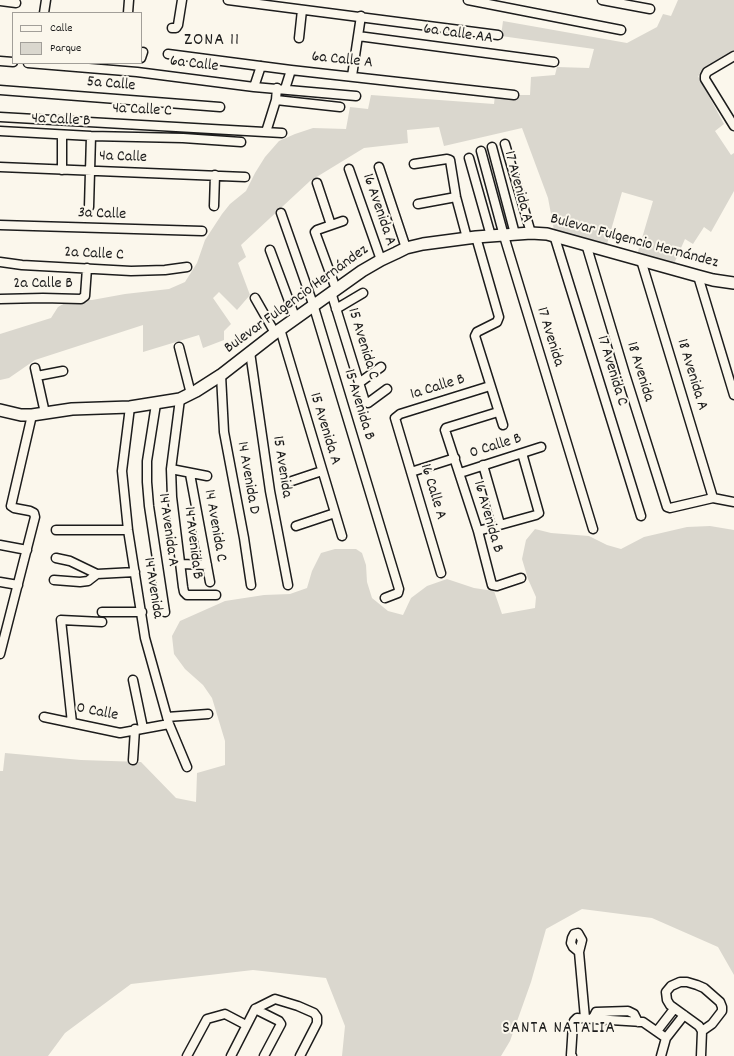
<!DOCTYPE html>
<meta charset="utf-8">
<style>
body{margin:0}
#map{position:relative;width:734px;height:1056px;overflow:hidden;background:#fbf7ec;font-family:Dekko,sans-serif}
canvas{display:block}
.legend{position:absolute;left:12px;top:12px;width:130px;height:52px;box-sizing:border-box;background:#fbf7ec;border:1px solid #a29f99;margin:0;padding:5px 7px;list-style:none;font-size:12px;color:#1c1c1c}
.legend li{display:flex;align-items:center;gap:8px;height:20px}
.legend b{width:20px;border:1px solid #a29f99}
</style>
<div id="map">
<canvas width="734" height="1056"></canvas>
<ul class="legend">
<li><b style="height:5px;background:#fbf7ec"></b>Calle</li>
<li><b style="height:11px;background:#dad7ce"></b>Parque</li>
</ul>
</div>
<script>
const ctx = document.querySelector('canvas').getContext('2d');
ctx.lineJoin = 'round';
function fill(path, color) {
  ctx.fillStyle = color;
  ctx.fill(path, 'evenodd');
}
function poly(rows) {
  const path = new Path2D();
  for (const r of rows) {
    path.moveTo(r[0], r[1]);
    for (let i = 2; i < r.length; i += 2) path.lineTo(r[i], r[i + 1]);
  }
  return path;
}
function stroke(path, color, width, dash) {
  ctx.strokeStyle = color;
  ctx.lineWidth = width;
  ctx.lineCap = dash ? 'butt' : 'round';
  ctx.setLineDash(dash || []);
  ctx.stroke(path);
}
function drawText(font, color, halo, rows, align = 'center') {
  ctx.font = font + ' Dekko,sans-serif';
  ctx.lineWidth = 4;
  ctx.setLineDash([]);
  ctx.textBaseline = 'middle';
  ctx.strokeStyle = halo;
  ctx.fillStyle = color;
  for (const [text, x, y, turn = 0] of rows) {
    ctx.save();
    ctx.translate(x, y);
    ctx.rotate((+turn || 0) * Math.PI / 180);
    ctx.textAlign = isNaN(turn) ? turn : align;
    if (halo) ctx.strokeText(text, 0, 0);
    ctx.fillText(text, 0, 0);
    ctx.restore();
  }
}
fill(poly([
 [678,0,734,0,734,53,698,76,724,124,715,131,731,155,734,153,734,191,711,232,704,227,693,244,685,239,673,266,637,255,653,201,622,192,607,244,554,230,548,198,522,128,444,146,439,127,407,130,408,143,364,148,310,181,241,245,246,257,238,263,250,295,237,310,219,292,213,298,231,324,224,331,224,340,203,348,199,335,143,352,143,325,35,360,9,378,0,380,0,334,51,318,58,307,70,300,92,300,125,294,169,289,185,282,197,263,205,240,222,214,230,204,246,191,255,173,265,157,279,141,295,134,313,128,346,129,350,107,368,109,371,95,494,104,495,95,530,95,531,77,555,75,557,67,589,68,594,49,501,36,503,21,627,43,657,27,663,14,671,16],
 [710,526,734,530,734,975,718,947,652,918,582,909,546,929,531,982,510,1041,501,1056,342,1056,345,1026,326,978,253,970,131,984,65,1033,48,1056,0,1056,0,771,3,771,5,753,81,760,141,762,176,798,196,802,197,773,225,765,225,741,212,698,203,685,185,669,174,654,172,636,180,621,225,601,264,595,290,594,307,588,312,571,321,553,335,549,356,549,362,553,366,565,367,582,372,598,388,611,403,615,411,598,427,586,447,579,474,588,494,591,502,614,535,608,536,597,528,579,522,559,526,540,535,529,551,533,589,536,607,545,621,549,644,537,687,527]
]), '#dad7ce');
const street = poly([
 [228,0,498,35],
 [468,0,621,30],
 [602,0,650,9],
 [0,1,16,3],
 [44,13,46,0],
 [128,13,129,0],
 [172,28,176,28,178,25,182,0],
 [358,36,554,62],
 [299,38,302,10],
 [168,54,291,70,514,95],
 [734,56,707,72,705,76,705,79,734,126],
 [141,58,143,52],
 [0,61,13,62],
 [28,63,137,72,254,87,356,96],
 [352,76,361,16],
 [254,87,261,66],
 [285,89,291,70],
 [0,90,220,107],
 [276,100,340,107],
 [0,117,282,133],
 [0,131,91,136,183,138,241,142],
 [266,132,276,100,277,88],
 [62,135,62,170],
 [505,144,531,233],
 [492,147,515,234],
 [481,151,504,236,593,529],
 [469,158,491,236],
 [414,164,447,159,450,160,456,197,467,238],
 [0,167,245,177],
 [379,167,406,248],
 [349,169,381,260],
 [317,183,331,225],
 [418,204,456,197],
 [214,206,215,175],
 [89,207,91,136],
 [281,213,313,304,399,589,398,593,385,598],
 [0,225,202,231],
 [554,235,641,516],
 [476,237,499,317,497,322,477,332,475,336,503,425],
 [586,244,625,374,667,507,670,508,713,498,734,502],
 [270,250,295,317],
 [641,260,713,498],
 [0,262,22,265,131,271,165,270,187,267],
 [698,276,734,395],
 [336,289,315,232,317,230,343,221],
 [331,292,365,402,368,403,387,389],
 [255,298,275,333],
 [0,299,43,298,81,299,85,296,87,268],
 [336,309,363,293],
 [280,329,342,536],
 [179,347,191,394],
 [250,352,270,491,288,585],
 [35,368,45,413],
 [221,375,224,432,244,538,251,585],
 [37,376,63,371],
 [359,383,381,367],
 [180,399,171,469,172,497,183,587,184,592,187,595,216,595],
 [156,404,147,461,147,482,149,506,165,612],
 [130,407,122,471,128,530,145,638,169,724,187,767],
 [498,412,446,428,445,430,478,531,492,585,497,586,521,578],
 [483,465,500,524],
 [171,469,207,476],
 [411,472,455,458],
 [460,473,541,447],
 [190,474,210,582],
 [289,482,322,471],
 [296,526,335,513],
 [56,530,128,530],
 [478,531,536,515,539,513,522,453],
 [0,545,27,550],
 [56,558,70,561,97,574,135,572],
 [181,564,207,565],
 [441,573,395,418,400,414,490,386],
 [54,580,80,582,88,581,97,574],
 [0,582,18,585],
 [102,612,142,612],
 [0,654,35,517,34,513,30,511,14,508,11,506,32,415],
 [133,680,143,728],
 [44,717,120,733,169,724],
 [167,717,208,714],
 [72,723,61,620,102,622],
 [133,760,135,729],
 [579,952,573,947,571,943,572,938,574,934,578,933,582,940,579,952,585,1018],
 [255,1009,279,1021,281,1024,264,1056],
 [593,1018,596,1012,628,1011,634,1014,638,1022],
 [657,1031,674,1009],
 [187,1056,207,1019,225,1014,246,1025],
 [231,1056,255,1009,275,999,298,1006,314,1013,317,1017,317,1023,300,1056],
 [572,1056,571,1055,573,1024,574,1021,577,1018,643,1022,666,1038],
 [661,1056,666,1038,684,1015],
 [701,1056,702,1031,699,1026,670,1005,667,1000,666,992,671,986,680,982,687,982,697,985,704,988,720,1002,722,1007,722,1011,712,1024,702,1031]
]);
const secondary = poly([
 [0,410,21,415,32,415,72,409,130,407,180,399,196,391,221,375,275,333,362,271,381,260,396,253,406,248,423,244,476,237,531,233,547,234,698,276,713,280,734,283]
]);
stroke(street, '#1c1c1c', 11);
stroke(secondary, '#1c1c1c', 14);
stroke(street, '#fbf7ec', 8);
stroke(secondary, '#fbf7ec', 11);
drawText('16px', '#1c1c1c', '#fbf7ec', [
 ["6a Calle AA",458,35,8],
 ["6a Calle A",342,61,6],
 ["6a Calle",194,65,7],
 ["5a Calle",111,85,5],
 ["4a Calle C",142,111,3],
 ["4a Calle B",61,121,3],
 ["4a Calle",123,158,2],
 ["17 Avenida A",517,187,75],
 ["16 Avenida A",378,210,71],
 ["3a Calle",102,215,2],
 ["Bulevar Fulgencio Hernández",634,242,15],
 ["2a Calle C",94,255,3],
 ["2a Calle B",43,285],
 ["Bulevar Fulgencio Hernández",297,300,-36],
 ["17 Avenida",549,337,73],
 ["15 Avenida C",362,344,73],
 ["17 Avenida C",611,371,73],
 ["18 Avenida",639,372,73],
 ["18 Avenida A",691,375,73],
 ["1a Calle B",438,388,-17],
 ["15 Avenida B",358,405,73],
 ["15 Avenida A",324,429,73],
 ["0 Calle B",496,447,-17],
 ["15 Avenida",281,467,81],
 ["14 Avenida D",247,478,80],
 ["16 Calle A",432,492,73],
 ["16 Avenida B",487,517,74],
 ["14 Avenida C",214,526,80],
 ["14 Avenida A",167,530,82],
 ["14 Avenida B",192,543,83],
 ["14 Avenida",152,588,81],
 ["0 Calle",97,713,11]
]);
ctx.letterSpacing = '1px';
drawText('17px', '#1c1c1c', '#fbf7ec', [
 ["SANTA NATALIA",559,1030]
]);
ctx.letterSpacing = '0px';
ctx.letterSpacing = '1px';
drawText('18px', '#1c1c1c', '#fbf7ec', [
 ["ZONA 11",212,42]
]);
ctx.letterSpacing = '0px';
</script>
